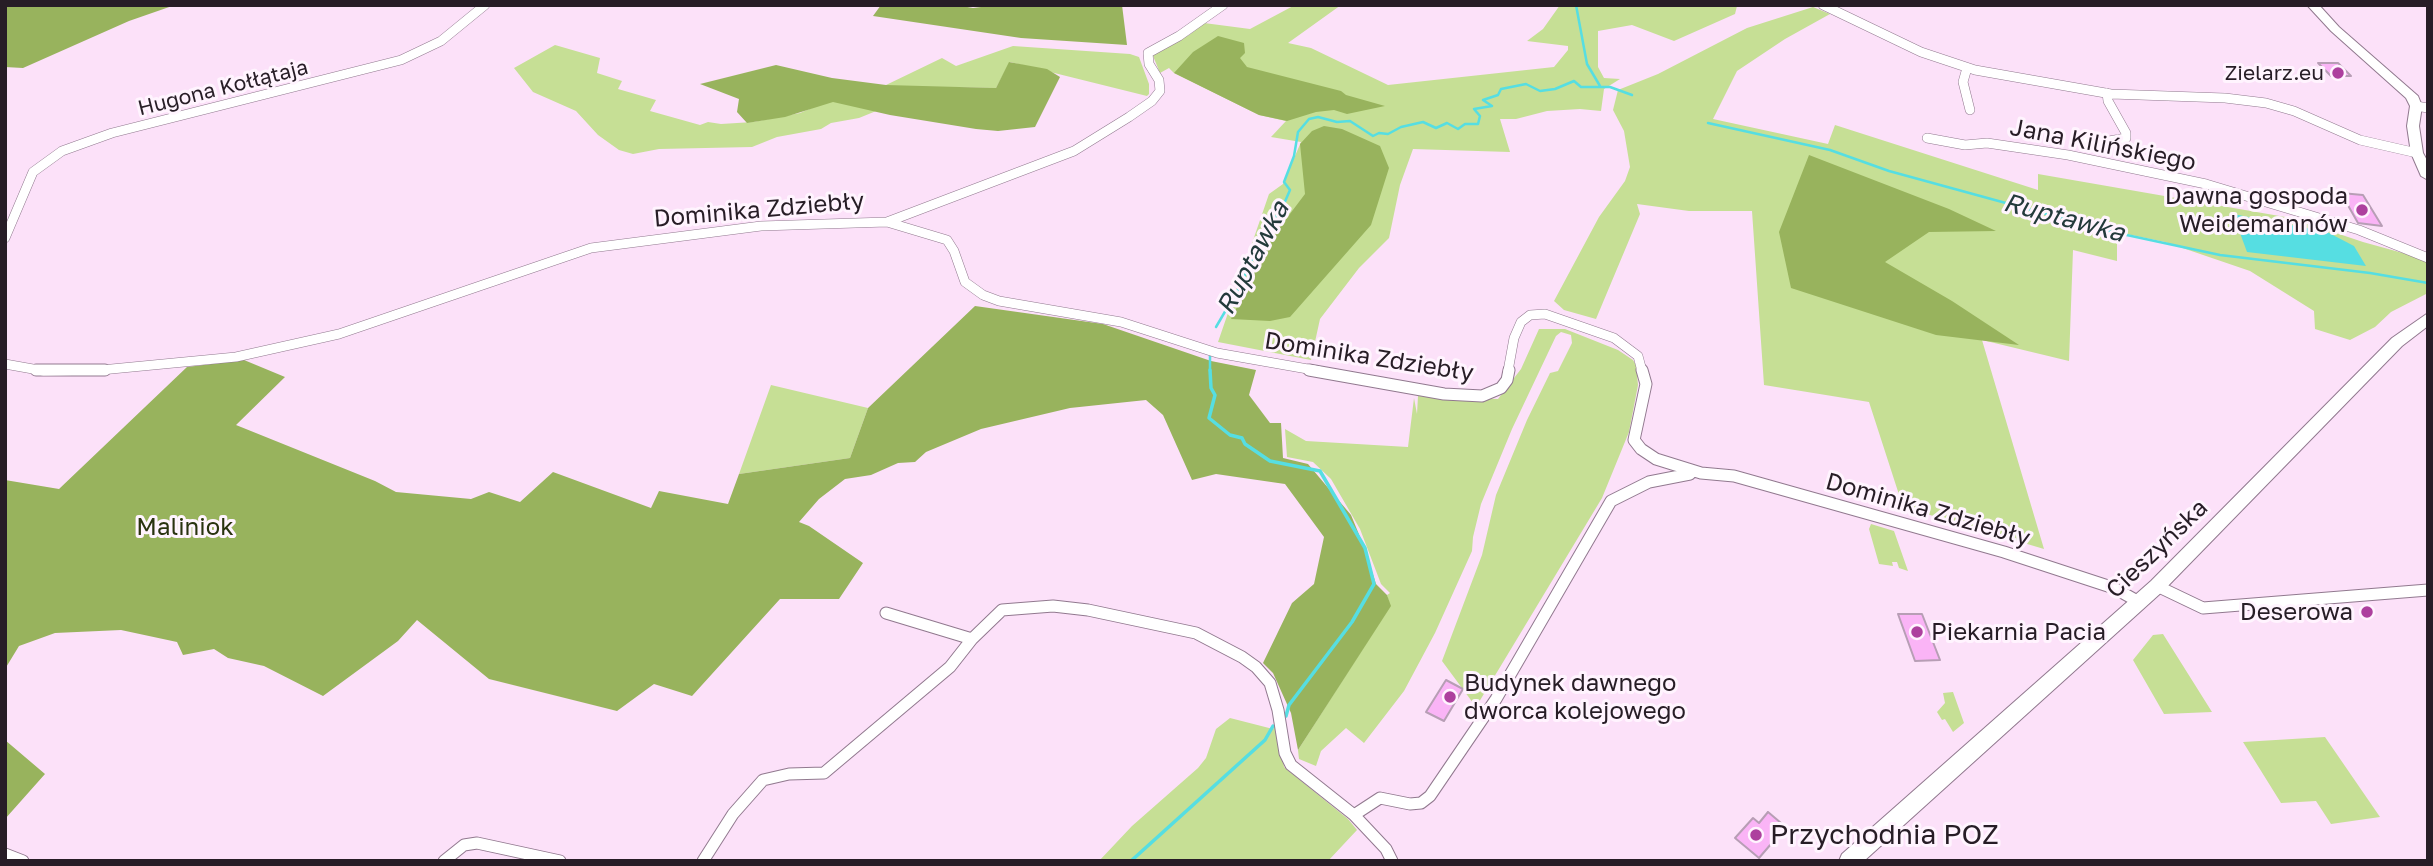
<!DOCTYPE html>
<meta charset="utf-8">
<style>
body{margin:0}
#map{position:relative;width:2433px;height:866px;overflow:hidden;background:#fce1f9;font-family:"Golos Text",sans-serif}
canvas{display:block}
.frame{position:absolute;inset:0;border:7px solid #271d26;pointer-events:none}
</style>
<div id="map">
<canvas width="2433" height="866"></canvas>
<div class="frame"></div>
</div>
<script>
const ctx = document.querySelector('canvas').getContext('2d');
ctx.lineJoin = 'round';
function fill(path, color) {
  ctx.fillStyle = color;
  ctx.fill(path, 'evenodd');
}
function poly(rows) {
  const path = new Path2D();
  for (const r of rows) {
    path.moveTo(r[0], r[1]);
    for (let i = 2; i < r.length; i += 2) path.lineTo(r[i], r[i + 1]);
  }
  return path;
}
function stroke(path, color, width, dash) {
  ctx.strokeStyle = color;
  ctx.lineWidth = width;
  ctx.lineCap = dash ? 'butt' : 'round';
  ctx.setLineDash(dash || []);
  ctx.stroke(path);
}
function drawText(font, color, halo, rows, align = 'center') {
  ctx.font = font + ' "Golos Text",sans-serif';
  ctx.lineWidth = 6;
  ctx.setLineDash([]);
  ctx.textBaseline = 'middle';
  ctx.strokeStyle = halo;
  ctx.fillStyle = color;
  for (const [text, x, y, turn = 0] of rows) {
    ctx.save();
    ctx.translate(x, y);
    ctx.rotate((+turn || 0) * Math.PI / 180);
    ctx.textAlign = isNaN(turn) ? turn : align;
    if (halo) ctx.strokeText(text, 0, 0);
    ctx.fillText(text, 0, 0);
    ctx.restore();
  }
}
fill(poly([
 [1295,5,1341,5,1288,43,1311,48,1388,85,1554,67,1568,50,1568,46,1527,41,1543,29,1560,5,1737,6,1735,14,1674,41,1632,25,1598,31,1598,67,1604,78,1620,79,1604,89,1601,111,1580,109,1547,111,1516,119,1500,119,1510,152,1413,149,1400,185,1389,238,1359,268,1320,319,1311,360,1218,342,1269,194,1283,184,1301,142,1271,137,1286,121,1259,115,1174,73,1169,68,1160,73,1151,51,1189,35,1204,23,1250,29],
 [1813,7,1830,14,1785,39,1737,71,1713,119,1828,144,1835,125,2038,190,2038,174,2291,218,2363,242,2428,260,2428,293,2391,312,2375,327,2350,340,2315,329,2314,311,2250,271,2165,242,2117,232,2117,261,2073,250,2069,361,1982,340,2044,549,1903,507,1869,402,1764,385,1752,211,1689,211,1637,204,1640,214,1596,319,1564,310,1554,301,1599,217,1625,181,1630,167,1624,131,1613,110,1618,90,1658,74,1747,28],
 [555,45,600,58,597,73,622,81,618,89,656,100,650,111,700,125,708,122,721,124,753,122,800,113,814,107,827,96,880,91,886,85,942,58,956,66,1013,46,1130,54,1139,57,1149,84,1149,94,1147,96,1010,62,996,88,935,87,859,118,831,123,821,129,777,137,752,147,659,149,633,154,619,150,598,135,576,111,533,92,514,68],
 [1539,329,1565,329,1618,350,1633,360,1636,365,1638,385,1629,432,1602,498,1476,707,1442,661,1482,555,1496,495,1527,420,1550,373,1558,371,1572,343,1571,335,1561,332,1556,336,1512,429,1481,504,1473,537,1472,551,1435,633,1404,691,1364,743,1346,728,1321,751,1316,766,1299,759,1298,750,1390,606,1387,595,1390,593,1381,584,1360,529,1331,479,1313,462,1287,457,1285,429,1306,441,1408,447,1414,398,1417,414,1418,396,1498,399,1521,369],
 [771,385,868,408,850,458,739,474],
 [1871,524,1894,531,1908,571,1899,568,1897,562,1892,562,1893,566,1879,564,1869,529],
 [2163,634,2212,712,2164,714,2133,660,2153,635],
 [1953,692,1964,723,1953,732,1945,719,1942,720,1937,712,1945,703,1943,693],
 [1230,718,1273,729,1278,720,1284,767,1348,819,1357,830,1328,861,1099,861,1132,826,1198,768,1206,758,1216,729],
 [2325,737,2380,817,2331,824,2316,801,2281,803,2243,742]
]), '#c6df95');
fill(poly([
 [5,5,175,5,129,21,23,68,5,67],
 [881,5,956,5,973,8,997,5,1122,5,1127,45,1021,38,873,16],
 [1218,36,1244,43,1245,53,1240,58,1247,67,1341,91,1346,95,1385,106,1347,114,1334,110,1316,112,1287,121,1259,115,1174,73,1193,52],
 [1009,62,1047,69,1060,77,1035,127,998,131,976,129,890,115,833,102,785,117,747,123,737,112,739,99,700,84,776,65,832,78,886,85,996,88],
 [1324,126,1342,129,1380,146,1389,168,1371,225,1290,317,1270,321,1231,319,1271,239,1305,194,1300,144,1312,131],
 [1809,155,1949,209,1996,231,1929,232,1885,262,1952,301,2019,345,1936,335,1791,288,1779,232],
 [975,306,1103,324,1211,361,1256,370,1249,395,1270,423,1281,423,1283,458,1308,464,1351,515,1365,549,1376,584,1387,595,1391,606,1298,750,1291,713,1273,673,1263,663,1292,603,1314,584,1324,537,1285,484,1216,474,1192,480,1163,415,1146,400,1070,408,981,429,926,452,915,462,898,463,871,475,845,479,819,499,799,522,809,526,863,563,839,599,780,599,692,696,654,684,617,711,489,679,417,620,398,641,323,696,264,666,228,658,214,649,183,655,177,642,121,630,55,633,19,646,5,669,5,480,59,489,187,367,244,360,285,377,236,425,375,481,396,492,471,499,489,492,520,502,553,472,651,508,659,491,728,504,739,474,850,458,868,408],
 [5,740,45,774,5,819]
]), '#98b35d');
fill(poly([
 [2233,214,2327,232,2354,246,2366,266,2247,252]
]), '#56dee2');
stroke(poly([
 [1576,5,1587,64,1600,86],
 [1708,123,1830,150,1889,171,2108,231,2220,255,2370,273,2428,283],
 [1216,327,1240,286,1269,222,1280,213,1290,190,1284,182,1294,156,1298,132,1309,119,1318,117,1337,122,1350,121,1373,136,1379,133,1388,134,1401,127,1423,122,1436,128,1447,123,1458,129,1465,124,1478,124,1480,116,1474,109,1492,106,1483,100,1498,95,1501,89,1526,84,1540,91,1555,89,1574,81,1581,87,1610,87,1632,95],
 [1210,355,1210,371]
]), '#56dee2', 2.5);
stroke(poly([
 [1210,370,1211,388,1215,395,1209,418,1230,435,1242,438,1245,444,1270,461,1320,471,1365,548,1374,584,1352,622,1289,705,1286,716],
 [1131,861,1265,740,1273,726]
]), '#56dee2', 3.5);
const building = poly([
 [2318,63,2338,63,2351,76,2331,76,2318,63],
 [2341,193,2363,195,2382,226,2358,223,2341,193],
 [1898,614,1922,614,1940,660,1915,661,1898,614],
 [1446,680,1463,689,1444,721,1426,712,1446,680],
 [1768,812,1781,823,1772,833,1777,837,1759,858,1735,838,1753,818,1759,823,1768,812]
]);
fill(building, '#fab4f6');
stroke(building, '#b79eb5', 2);
const streetFar1 = poly([
 [1823,5,1921,52,1975,70,2111,94,2225,98,2266,103,2294,111,2360,140,2417,153],
 [1967,68,1963,82,1970,110],
 [2416,106,2428,108],
 [1927,138,1965,145,1987,143,2068,155,2206,184,2359,230,2428,258],
 [2081,139,2109,141,2126,138,2126,133,2108,101,2107,93],
 [887,222,1074,151,1129,117,1152,101,1160,91,1159,80,1149,64,1148,53,1179,36,1223,5],
 [5,238,33,172,62,151,112,133,401,60,441,41,485,5],
 [5,364,44,371,101,370,236,357,339,334,591,248,761,226,887,222,947,240,954,251,965,282,983,295,999,301,1121,322,1217,353,1319,371],
 [1508,371,1514,338,1521,322,1530,315,1545,314,1614,338,1638,356,1642,371]
]);
const street = poly([
 [36,370,105,370],
 [1309,370,1444,394,1482,396,1501,388,1507,380,1509,370],
 [1642,370,1646,384,1634,440,1641,449,1656,459,1701,473,1734,476,2004,552,2114,588,2139,602],
 [2157,586,2203,608,2428,590],
 [972,639,1002,610,1053,606,1088,610,1196,633,1242,657,1256,667,1270,683,1278,710,1285,753,1291,765,1354,815,1386,849,1392,861],
 [1354,815,1380,798,1410,804,1421,803,1430,796,1496,699,1611,501,1649,482,1690,474],
 [5,854,23,861],
 [444,861,464,845,477,843,560,861],
 [703,861,733,814,763,780,789,774,824,773,950,667,972,639,886,613]
]);
const secondary = poly([
 [2307,5,2319,5,2339,27,2418,96,2422,106,2419,126,2423,153,2428,162,2428,180,2421,176,2411,153,2407,126,2410,106,2406,98,2331,31,2307,5],
 [2428,313,2428,326,2402,346,2163,591,1864,861,1839,861,1842,854,2151,581,2392,338,2428,313]
]);
stroke(streetFar1, '#91798f', 10);
stroke(street, '#91798f', 13);
stroke(secondary, '#91798f', 2);
stroke(streetFar1, '#fff', 9);
stroke(street, '#fff', 11);
fill(secondary, '#fff');
for (const [x, y, r, color] of [
 [2338,73,7,"#ad409e"],
 [2362,210,7,"#ad409e"],
 [2367,612,7,"#ad409e"],
 [1917,632,7,"#ad409e"],
 [1450,697,7,"#ad409e"],
 [1756,835,7,"#ad409e"]
]) {
  const dot = new Path2D();
  dot.arc(x, y, r, 0, 2 * Math.PI);
  ctx.fillStyle = color;
  ctx.fill(dot);
  stroke(dot, '#fff4fe', 2.5);
}
drawText('21px', '#271d26', '#fff4fe', [
 ["Zielarz.eu",2324,73]
], 'right');
drawText('21px', '#271d26', '#fff4fe', [
 ["Hugona Kołłątaja",223,88,-14]
]);
drawText('24px', '#271d26', '#fff4fe', [
 ["Jana Kilińskiego",2103,145,11],
 ["Dominika Zdziebły",759,210,-5],
 ["Dominika Zdziebły",1369,357,9],
 ["Dominika Zdziebły",1928,510,16],
 ["Cieszyńska",2157,549,-44]
]);
drawText('24px', '#271d26', '#fff4fe', [
 ["Dawna gospoda",2348,196],
 ["Weidemannów",2348,224],
 ["Deserowa",2353,612],
 ["Piekarnia Pacia",1931,632,"left"],
 ["Budynek dawnego",1464,683,"left"],
 ["dworca kolejowego",1464,711,"left"]
], 'right');
drawText('24px', '#29330f', '#fff4fe', [
 ["Maliniok",185,527]
]);
drawText('italic 26px', '#233a3b', '#fff4fe', [
 ["Ruptawka",2064,218,15],
 ["Ruptawka",1253,258,-62]
]);
drawText('28px', '#271d26', '#fff4fe', [
 ["Przychodnia POZ",1770,835]
], 'left');
</script>
